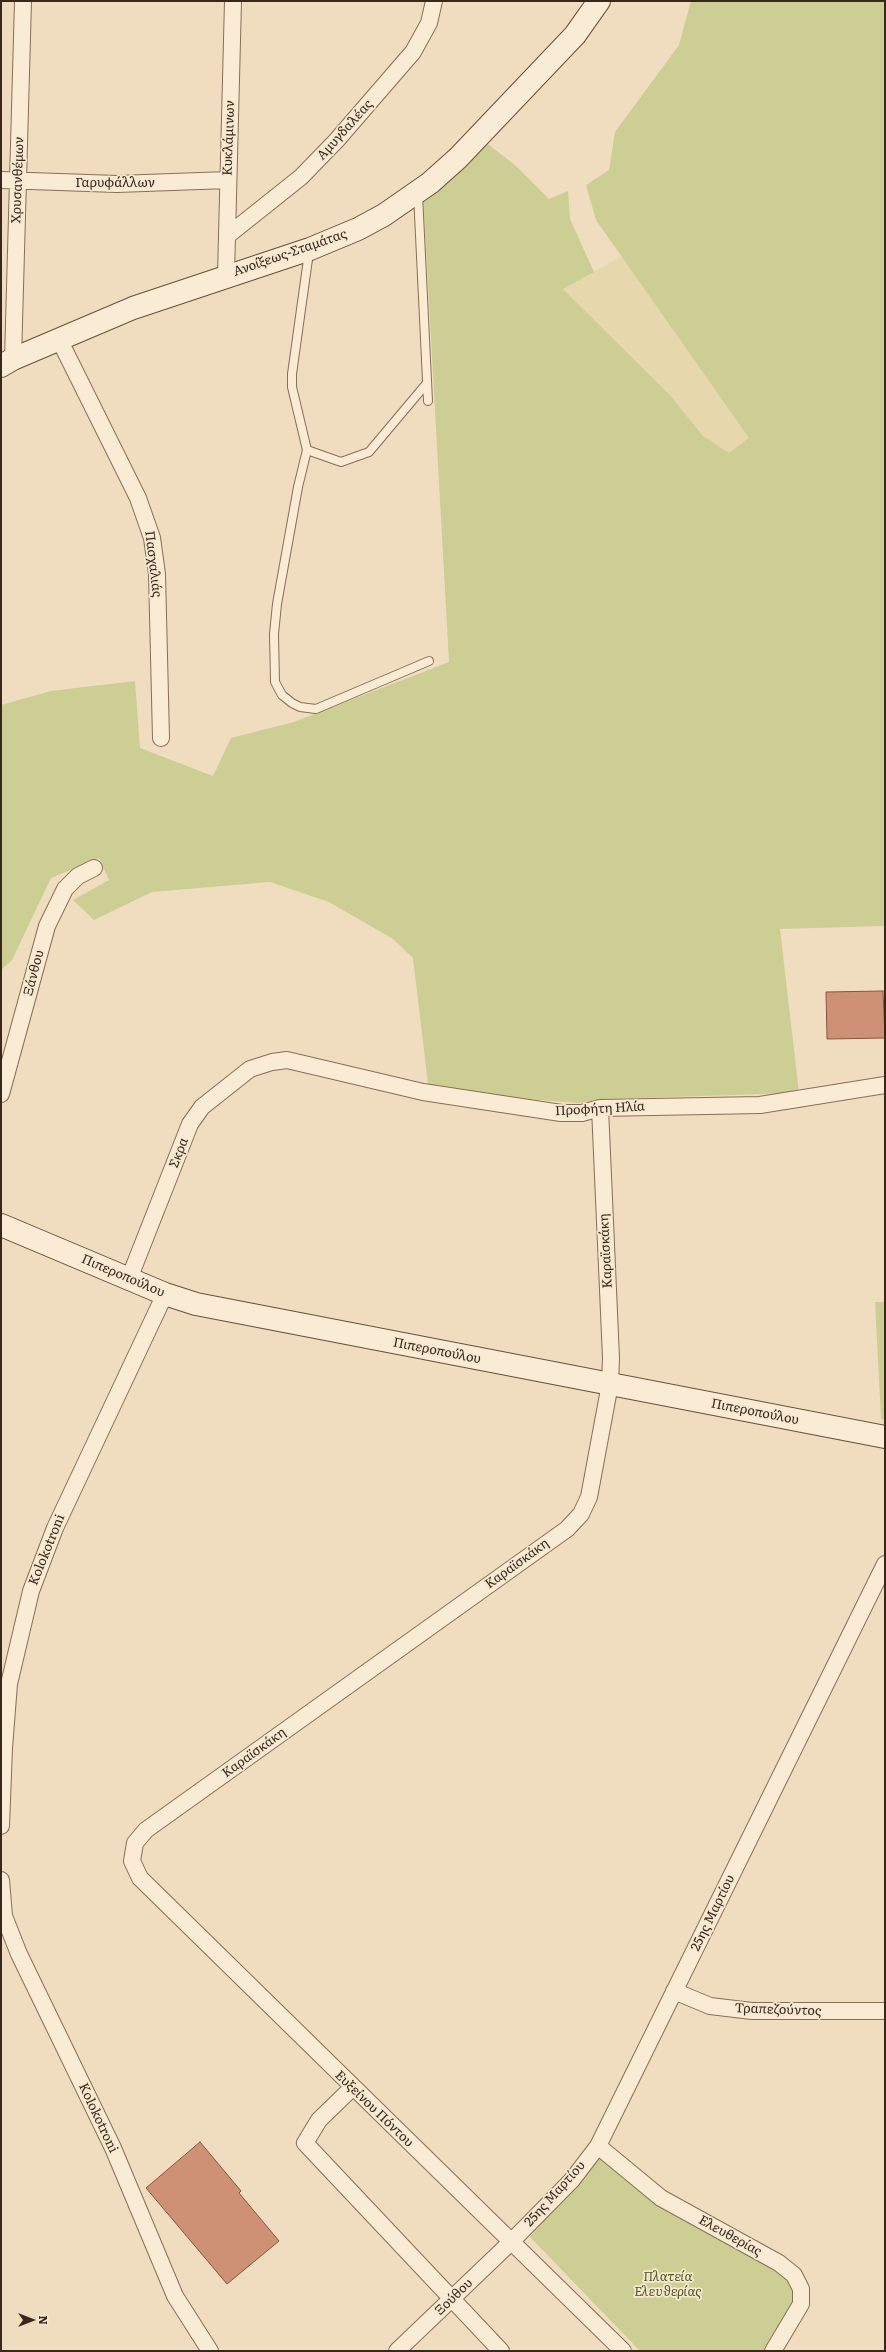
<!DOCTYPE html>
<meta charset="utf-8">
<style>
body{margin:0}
#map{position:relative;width:886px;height:2352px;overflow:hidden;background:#f0ddc0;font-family:Literata,serif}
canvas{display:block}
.frame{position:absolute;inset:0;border:2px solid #39271c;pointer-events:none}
.north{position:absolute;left:12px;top:2300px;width:40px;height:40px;-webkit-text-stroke:3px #f7e8d0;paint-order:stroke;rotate:90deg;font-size:11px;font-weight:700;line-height:16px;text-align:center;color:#39271c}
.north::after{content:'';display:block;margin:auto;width:14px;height:18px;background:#39271c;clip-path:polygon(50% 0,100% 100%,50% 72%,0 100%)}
</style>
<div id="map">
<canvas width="886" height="2352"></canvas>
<div class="frame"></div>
<div class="north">N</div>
</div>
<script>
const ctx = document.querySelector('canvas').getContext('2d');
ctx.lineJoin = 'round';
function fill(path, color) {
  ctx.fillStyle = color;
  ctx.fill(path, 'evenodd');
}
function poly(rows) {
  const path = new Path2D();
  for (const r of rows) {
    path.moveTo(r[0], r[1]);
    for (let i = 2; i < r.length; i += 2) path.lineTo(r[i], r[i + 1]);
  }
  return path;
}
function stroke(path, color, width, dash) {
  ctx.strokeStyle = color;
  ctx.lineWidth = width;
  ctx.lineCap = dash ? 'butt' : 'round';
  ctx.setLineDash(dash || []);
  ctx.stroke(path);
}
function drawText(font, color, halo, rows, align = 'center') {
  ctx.font = font + ' Literata,serif';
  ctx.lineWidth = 3.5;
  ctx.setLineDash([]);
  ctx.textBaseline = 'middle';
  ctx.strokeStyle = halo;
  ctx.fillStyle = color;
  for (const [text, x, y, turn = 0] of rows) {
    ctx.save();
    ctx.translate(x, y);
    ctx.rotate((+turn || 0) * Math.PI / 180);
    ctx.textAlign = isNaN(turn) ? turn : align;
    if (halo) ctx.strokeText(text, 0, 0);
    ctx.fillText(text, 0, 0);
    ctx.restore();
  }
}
fill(poly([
 [622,256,750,438,729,454,703,436,670,395,563,289]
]), '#e6d7ad');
fill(poly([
 [691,1,885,1,885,926,780,929,799,1093,605,1099,578,1103,526,1099,428,1084,413,958,393,939,329,902,270,882,152,892,94,920,73,900,109,880,99,858,51,878,12,960,1,970,1,705,51,691,135,681,140,748,213,776,231,738,294,722,449,662,423,195,484,141,516,166,549,199,568,191,570,219,594,272,563,289,670,395,703,436,729,453,749,438,596,220,586,185,609,170,615,132,679,45],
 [875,1302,885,1302,885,1420,881,1419],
 [599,2155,781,2272,789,2279,794,2290,793,2300,764,2351,640,2351,530,2237]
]), '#cdce94');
const building = poly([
 [883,991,885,1038,827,1039,826,992,883,991],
 [200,2142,241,2191,239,2193,279,2241,227,2284,146,2188,200,2142]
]);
fill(building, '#cf9175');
stroke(building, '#8a533c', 1);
const lane = poly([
 [418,194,428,401],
 [309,252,292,374,292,387,307,450,298,487,277,604,274,634,275,682,282,695,292,703,300,707,316,709,429,661],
 [307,450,341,462,369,452,427,383]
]);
const street = poly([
 [1,180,117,184,228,180],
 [227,236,301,177,336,141,413,52,429,23,434,1],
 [226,275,233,1],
 [59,339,138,498,152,538,157,574,161,738],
 [13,359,23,1],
 [1,1094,47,926,65,889,78,876,94,868],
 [600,1108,611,1358,610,1384,589,1497,581,1514,567,1529,146,1830,135,1843,132,1861,140,1878,623,2351],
 [129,1279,190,1124,202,1107,250,1069,272,1062,287,1060,423,1092,561,1113,582,1113,600,1108,760,1105,885,1085],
 [1,1826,4,1748,9,1684,31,1591,55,1528,165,1294],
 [1,1880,4,1916,19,1954,113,2148,175,2296,210,2351],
 [674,1991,710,2006,752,2011,885,2011],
 [353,2087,319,2120,305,2143,501,2351],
 [598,2146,661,2198,779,2263,794,2275,801,2289,801,2304,773,2351],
 [397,2351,511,2242,572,2180,598,2146,885,1564]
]);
const secondary = poly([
 [1,366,13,359,133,308,310,249,358,229,384,215,430,183,458,158,575,35,599,1],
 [1,1225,165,1294,196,1304,885,1437]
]);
stroke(lane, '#8a6d57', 10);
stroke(street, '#8a6d57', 18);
stroke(secondary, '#6b4e3b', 24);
stroke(lane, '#faebd4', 8);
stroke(street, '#faebd4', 16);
stroke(secondary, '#faebd4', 22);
drawText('13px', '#39271c', '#f7e8d0', [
 ["Αμυγδαλέας",345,130,-48],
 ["Κυκλάμινων",229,138,-88],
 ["Χρυσανθέμων",18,180,-88],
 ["Γαρυφάλλων",115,183],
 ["Ανοίξεως-Σταμάτας",290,253,-19],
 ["Πασχαλιάς",153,564,83],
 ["Ξάνθου",34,973,-75],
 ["Προφήτη Ηλία",600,1109,-3],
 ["Σκρα",179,1153,-69],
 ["Καραϊσκάκη",606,1251,-93],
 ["Πιπεροπούλου",123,1276,23],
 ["Πιπεροπούλου",437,1351,11],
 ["Πιπεροπούλου",755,1412,11],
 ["Kolokotroni",47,1550,-68],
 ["Καραϊσκάκη",517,1564,-36],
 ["Καραϊσκάκη",254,1753,-36],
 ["25ης Μαρτίου",713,1913,-64],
 ["Τραπεζούντος",778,2010,2],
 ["Ευξείνου Πόντου",374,2109,44],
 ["Kolokotroni",98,2118,65],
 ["25ης Μαρτίου",555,2194,-48],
 ["Ελευθερίας",730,2236,29],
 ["Ξούθου",454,2297,-44]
]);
drawText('italic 13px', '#4e5622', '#f7e8d0', [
 ["Πλατεία",668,2277],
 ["Ελευθερίας",668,2292]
]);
</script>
